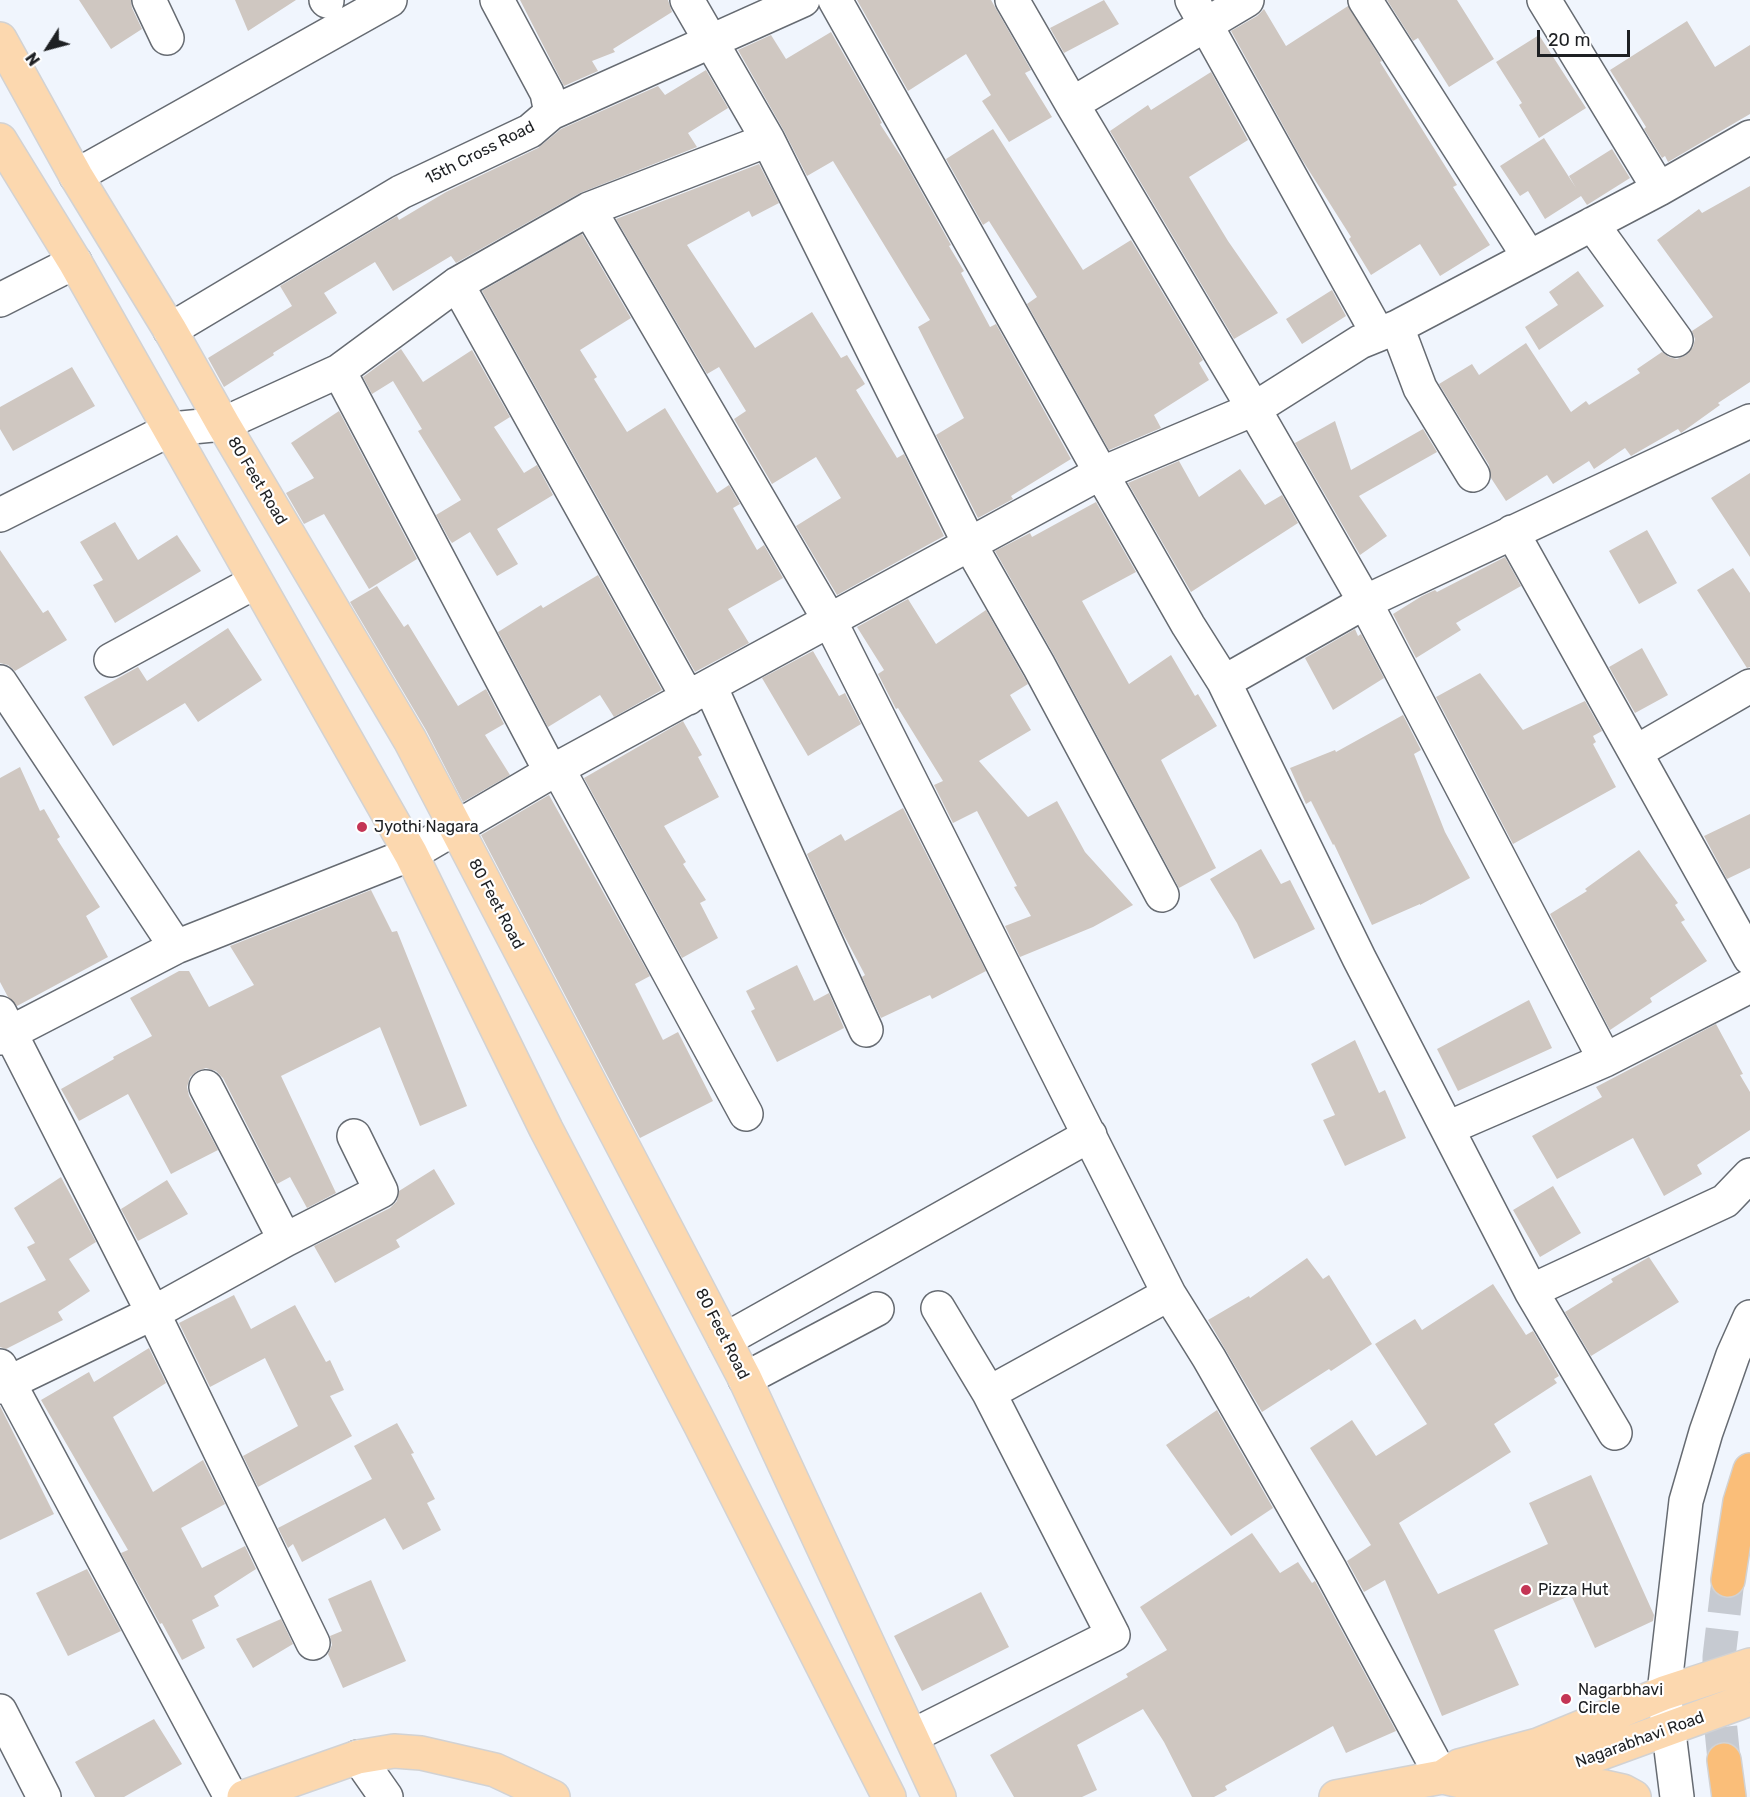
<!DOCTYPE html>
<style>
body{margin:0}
#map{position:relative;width:1750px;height:1797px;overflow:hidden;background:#f0f5fd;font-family:Rubik,sans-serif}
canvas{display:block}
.north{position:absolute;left:18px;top:18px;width:60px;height:60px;-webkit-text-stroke:4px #fff;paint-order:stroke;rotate:234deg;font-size:16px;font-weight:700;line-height:24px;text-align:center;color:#1e2023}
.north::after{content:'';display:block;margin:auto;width:21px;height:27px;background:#1e2023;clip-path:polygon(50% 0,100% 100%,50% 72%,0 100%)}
.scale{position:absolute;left:1537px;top:30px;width:93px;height:27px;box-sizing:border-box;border:3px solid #1e2023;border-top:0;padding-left:8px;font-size:18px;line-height:21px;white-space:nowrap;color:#1e2023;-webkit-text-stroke:4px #fff;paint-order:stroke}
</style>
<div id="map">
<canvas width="1750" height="1797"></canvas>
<div class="north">N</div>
<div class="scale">20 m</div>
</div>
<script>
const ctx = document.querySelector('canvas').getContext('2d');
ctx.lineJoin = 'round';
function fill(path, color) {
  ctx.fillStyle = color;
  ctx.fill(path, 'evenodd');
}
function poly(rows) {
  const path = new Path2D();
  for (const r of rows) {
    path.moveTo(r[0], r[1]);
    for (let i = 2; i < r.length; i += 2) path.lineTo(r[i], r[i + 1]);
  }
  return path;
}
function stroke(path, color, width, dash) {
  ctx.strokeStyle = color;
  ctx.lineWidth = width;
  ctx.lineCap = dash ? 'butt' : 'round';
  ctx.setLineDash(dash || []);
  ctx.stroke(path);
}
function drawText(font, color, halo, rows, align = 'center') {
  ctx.font = font + ' Rubik,sans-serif';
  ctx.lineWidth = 4.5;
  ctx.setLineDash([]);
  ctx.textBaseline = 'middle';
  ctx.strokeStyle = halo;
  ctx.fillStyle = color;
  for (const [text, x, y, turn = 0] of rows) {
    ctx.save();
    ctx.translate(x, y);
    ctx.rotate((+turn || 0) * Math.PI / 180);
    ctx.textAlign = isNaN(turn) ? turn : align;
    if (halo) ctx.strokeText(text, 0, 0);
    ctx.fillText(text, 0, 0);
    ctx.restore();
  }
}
fill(poly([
 [79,0,131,0,132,8,142,29,111,49],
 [235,0,296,0,248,31],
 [520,0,668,0,672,12,613,49,615,52,592,61,598,71,564,86],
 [857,0,991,0,1031,70,1025,73,1052,117,1009,142,982,101,991,95,966,54,908,91],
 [1104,0,1119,24,1064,53,1050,28],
 [1387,0,1457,0,1494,59,1449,87,1418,38,1413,41],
 [1348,6,1382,61,1380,62,1457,185,1453,187,1490,245,1440,276,1420,244,1371,275,1349,239,1351,237,1301,158,1231,31,1257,16,1264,9,1286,46],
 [1687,21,1715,67,1750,45,1750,114,1668,162,1665,156,1662,158,1644,129,1646,127,1610,70],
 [831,32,876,111,882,123,880,124,906,164,951,245,949,246,964,271,961,273,990,327,996,324,1071,459,1011,496,1013,499,978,518,936,435,964,418,918,327,930,320,833,161,807,176,784,131,738,50,771,35,786,59],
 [1539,35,1586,108,1539,138,1519,105,1522,103,1496,62],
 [706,70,728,108,688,133,697,147,580,193,456,263,451,256,393,291,375,262,324,293,337,313,273,353,274,355,224,387,208,358,292,306,280,286,397,216,399,220,446,192,538,148,561,129,658,86,665,95],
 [1211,72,1248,140,1189,177,1228,241,1278,313,1234,339,1110,131,1148,105,1151,110],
 [993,129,1083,270,1131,240,1203,360,1199,363,1209,380,1154,415,1161,428,1109,450,1027,304,1037,297,989,221,983,225,946,159],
 [1544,138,1576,188,1569,176,1612,149,1630,178,1587,205,1581,196,1545,219,1528,191,1520,196,1500,166],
 [759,164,779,203,752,217,749,211,687,245,755,348,812,312,841,358,847,355,865,384,856,390,897,458,904,454,944,536,837,595,796,526,841,498,816,457,772,484,734,419,746,411,719,367,707,374,616,219],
 [1750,186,1750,382,1718,403,1720,405,1681,433,1678,429,1631,456,1625,448,1594,469,1589,461,1553,484,1547,475,1506,501,1491,478,1489,465,1439,384,1472,364,1479,375,1526,343,1571,412,1586,401,1589,405,1640,373,1637,369,1662,352,1669,357,1677,359,1686,355,1693,347,1695,339,1692,331,1713,317,1657,240,1699,209,1702,213],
 [582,234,631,318,580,350,597,377,594,379,627,432,665,408,717,493,729,485,740,504,733,508,757,550,764,545,783,578,728,609,749,643,695,672,482,291],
 [1578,271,1604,306,1539,350,1525,327,1558,305,1549,292],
 [1332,290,1346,316,1302,344,1286,319],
 [401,349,423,382,472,350,510,417,494,427,524,473,537,465,553,495,497,529,518,564,497,576,470,532,452,543,449,539,436,515,461,500,418,431,422,429,393,381,372,394,363,377],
 [72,367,95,406,13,451,0,429,0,407],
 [339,411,417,559,369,589,324,514,304,524,286,493,314,478,291,443],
 [1335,421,1351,470,1423,429,1437,452,1359,496,1387,536,1360,555,1295,443],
 [1179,461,1199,497,1240,469,1265,505,1282,495,1298,523,1191,592,1128,483],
 [1750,473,1750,557,1711,498],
 [1096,502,1136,572,1082,601,1129,684,1171,655,1195,696,1198,694,1217,726,1161,760,1216,868,1179,888,1055,657,995,551,1030,533,1032,537],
 [115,522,138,560,177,535,201,571,115,623,93,585,103,580,80,542],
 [1647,530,1677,583,1639,604,1609,551],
 [0,550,43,613,48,610,67,640,15,671,8,665,0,663],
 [1505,557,1521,586,1456,623,1461,630,1416,658,1393,614,1422,596,1435,590,1437,592],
 [1733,568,1750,593,1750,667,1747,668,1697,590],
 [598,575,662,690,614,717,600,695,548,727,498,632,541,605,543,608],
 [377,586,404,627,408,624,458,706,486,689,504,724,485,735,510,775,463,802,426,730,350,602],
 [908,599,936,644,986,610,1028,684,1010,695,1031,730,979,761,1028,817,1057,801,1085,852,1133,905,1093,927,1020,957,1005,926,1031,916,1014,887,1017,886,977,811,953,823,934,785,943,781,898,708,896,709,878,674,884,670,857,627],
 [228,628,262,680,198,722,185,703,113,746,84,697,138,667,147,681],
 [1355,629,1358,636,1361,634,1384,678,1333,710,1305,658],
 [1642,648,1668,695,1635,713,1609,667],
 [813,651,839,696,845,693,861,724,808,756,762,678],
 [1480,673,1523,730,1585,701,1602,731,1593,736,1596,742,1593,744,1616,787,1513,844,1436,697],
 [1403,715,1421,750,1414,754,1445,832,1470,878,1420,905,1420,904,1372,925,1334,844,1333,845,1311,801,1306,804,1290,768,1335,750,1336,752],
 [683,721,702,755,698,757,719,797,664,826,686,862,683,864,706,900,700,903,718,938,682,958,584,778],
 [20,767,40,811,44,809,60,837,57,839,100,907,86,916,108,957,17,1006,8,997,0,982,0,778],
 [549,795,650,976,635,984,663,1040,678,1032,713,1101,640,1138,481,835],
 [903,808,986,971,932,999,930,995,881,1018,862,977,865,975,839,926,807,854,841,834,845,841],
 [1750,814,1750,868,1727,879,1704,836],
 [1261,849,1281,884,1290,880,1315,929,1254,959,1237,923,1210,879],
 [1639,850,1678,903,1675,905,1685,920,1681,922,1707,961,1650,998,1652,1002,1610,1030,1550,914,1587,891,1585,889],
 [371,890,392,932,397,931,467,1106,420,1126,380,1027,281,1076,336,1193,307,1208,290,1177,277,1184,223,1078,216,1071,206,1068,197,1071,190,1077,187,1087,189,1096,218,1150,171,1174,128,1094,79,1121,61,1089,114,1059,113,1057,152,1036,130,998,179,971,189,971,209,1007,254,985,230,946],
 [797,965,814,1001,829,993,844,1028,777,1062,751,1011,755,1009,746,991],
 [1529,1000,1552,1048,1458,1091,1437,1049],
 [1716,1024,1743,1074,1740,1075,1750,1092,1750,1130,1697,1165,1702,1174,1664,1196,1633,1138,1557,1179,1532,1136,1602,1097,1596,1087],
 [1355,1040,1379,1093,1385,1090,1406,1138,1345,1166,1323,1120,1335,1115,1311,1064],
 [434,1169,455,1204,396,1240,400,1247,335,1283,314,1246,390,1208,397,1201,399,1191],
 [61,1177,96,1242,69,1259,90,1291,58,1312,63,1320,6,1349,0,1347,0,1303,46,1280,27,1247,35,1243,14,1208],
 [167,1180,188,1214,138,1241,121,1209],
 [1553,1186,1581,1233,1540,1257,1513,1210],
 [1649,1257,1679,1302,1591,1356,1565,1312,1613,1282,1611,1279],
 [1307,1258,1323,1279,1329,1275,1372,1344,1331,1371,1329,1369,1262,1412,1208,1320,1249,1296,1250,1298],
 [1493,1284,1526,1335,1533,1331,1559,1376,1554,1379,1557,1383,1494,1424,1511,1452,1399,1523,1438,1594,1548,1544,1529,1503,1591,1475,1654,1615,1653,1621,1595,1648,1571,1595,1494,1630,1519,1685,1442,1716,1385,1580,1364,1592,1347,1561,1371,1545,1310,1448,1352,1420,1376,1456,1427,1424,1375,1344,1415,1319,1422,1330],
 [234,1295,251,1329,295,1305,326,1362,330,1360,344,1390,330,1396,352,1436,258,1487,243,1456,298,1426,265,1358,210,1387,179,1323],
 [149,1348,166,1383,113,1417,153,1492,203,1460,225,1504,181,1528,202,1568,245,1546,256,1569,214,1596,219,1606,192,1620,205,1648,182,1660,162,1623,160,1624,121,1553,128,1550,41,1400,89,1372,94,1382],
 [0,1406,54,1514,0,1540],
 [1217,1410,1273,1508,1231,1536,1166,1445],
 [397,1423,414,1453,411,1454,435,1499,427,1503,441,1530,403,1550,385,1518,302,1562,293,1544,288,1548,278,1528,372,1479,354,1446],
 [1252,1533,1280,1573,1298,1562,1312,1583,1315,1581,1396,1731,1346,1753,1333,1726,1225,1786,1227,1790,1214,1797,1192,1797,1164,1742,1143,1709,1077,1745,1097,1790,1082,1797,1014,1797,990,1755,1128,1677,1126,1674,1167,1650,1140,1607],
 [87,1569,121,1631,68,1656,36,1593],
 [371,1580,406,1661,343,1688,328,1654,332,1645,330,1636,342,1631,328,1599],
 [981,1592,1009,1647,922,1691,894,1636],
 [281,1619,293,1644,253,1668,236,1639],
 [154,1719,182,1764,124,1797,95,1797,75,1762]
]), '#cfc7c1');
stroke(poly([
 [1724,1760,1719,1710,1719,1657,1728,1580]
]), '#c6cad1', 33, [33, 16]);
const minor = poly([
 [149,0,167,38],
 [326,0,327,1],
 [497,0,547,93,551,113],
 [687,0,768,140,970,545,1039,666,1162,895],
 [835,0,1101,473,1188,625,1224,682,1365,602,1750,421],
 [1012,0,1072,104,1254,409,1365,602,1605,1060],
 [1192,0,1378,334],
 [1365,0,1529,257],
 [1544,0,1659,189],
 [1072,104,1247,0],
 [76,176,390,0],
 [589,209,830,621,1169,1294,1209,1358,1331,1571,1442,1777],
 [1592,224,1676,340],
 [457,284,688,698],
 [0,300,75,262],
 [1397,327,1420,388,1473,475],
 [170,330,401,192,530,131,551,113,803,0],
 [0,515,171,429,223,424,339,371],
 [1512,532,1750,958],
 [111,660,255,582],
 [0,682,176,947],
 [1224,682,1359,958,1531,1291,1615,1433],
 [710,686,866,1030],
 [1636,752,1750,686],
 [558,769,746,1114],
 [551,772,339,371,457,284,589,209,768,140],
 [0,1013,153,1313,313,1643],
 [0,1038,176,947,411,854,551,772,1091,478,1254,409,1360,342,1397,327,1659,189,1750,137],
 [1448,1128,1605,1060,1750,986],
 [285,1240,381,1191,354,1136],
 [1531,1291,1725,1201,1750,1175],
 [725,1340,1090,1135],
 [0,1366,231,1797],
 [745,1379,877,1309],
 [0,1387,153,1313,285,1240,206,1087],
 [989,1393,1169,1294],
 [0,1711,44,1797],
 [912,1736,1113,1635,989,1393,938,1308],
 [358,1757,386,1797],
 [1677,1797,1664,1693,1686,1501,1706,1432,1733,1355,1750,1317]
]);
const major = poly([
 [0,39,76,176,170,330,223,424,410,740,745,1379,939,1797],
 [0,140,75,262,411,854,546,1129,701,1426,889,1797],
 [1447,1778,1465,1782,1531,1781,1605,1787,1623,1791,1634,1797],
 [1531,1781,1560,1768,1750,1699],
 [244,1797,358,1757,394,1751,421,1753,495,1770,553,1797],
 [1336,1797,1442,1777,1459,1766,1538,1745,1664,1693,1750,1665]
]);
const highway = poly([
 [1728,1580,1740,1502,1750,1470],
 [1724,1760,1729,1797]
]);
stroke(minor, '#666b72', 36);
stroke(major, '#d2d2d3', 36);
stroke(highway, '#d2d2d3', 36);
stroke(minor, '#fff', 33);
stroke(major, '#fcd8af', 33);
stroke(highway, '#fabe79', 33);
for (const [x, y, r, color] of [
 [362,827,6,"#c43555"],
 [1526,1590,6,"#c43555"],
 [1566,1699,6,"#c43555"]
]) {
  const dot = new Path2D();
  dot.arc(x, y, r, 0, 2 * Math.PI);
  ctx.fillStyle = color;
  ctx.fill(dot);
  stroke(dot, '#fff', 2);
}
drawText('16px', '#1e2023', '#fff', [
 ["15th Cross Road",480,153,-27],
 ["80 Feet Road",257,481,59],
 ["80 Feet Road",496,904,62],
 ["80 Feet Road",722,1334,63],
 ["Nagarabhavi Road",1640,1740,-20]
]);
drawText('16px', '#1e2023', '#fff', [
 ["Jyothi Nagara",374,827],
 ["Pizza Hut",1538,1590],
 ["Nagarbhavi",1578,1690],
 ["Circle",1578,1708]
], 'left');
</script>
